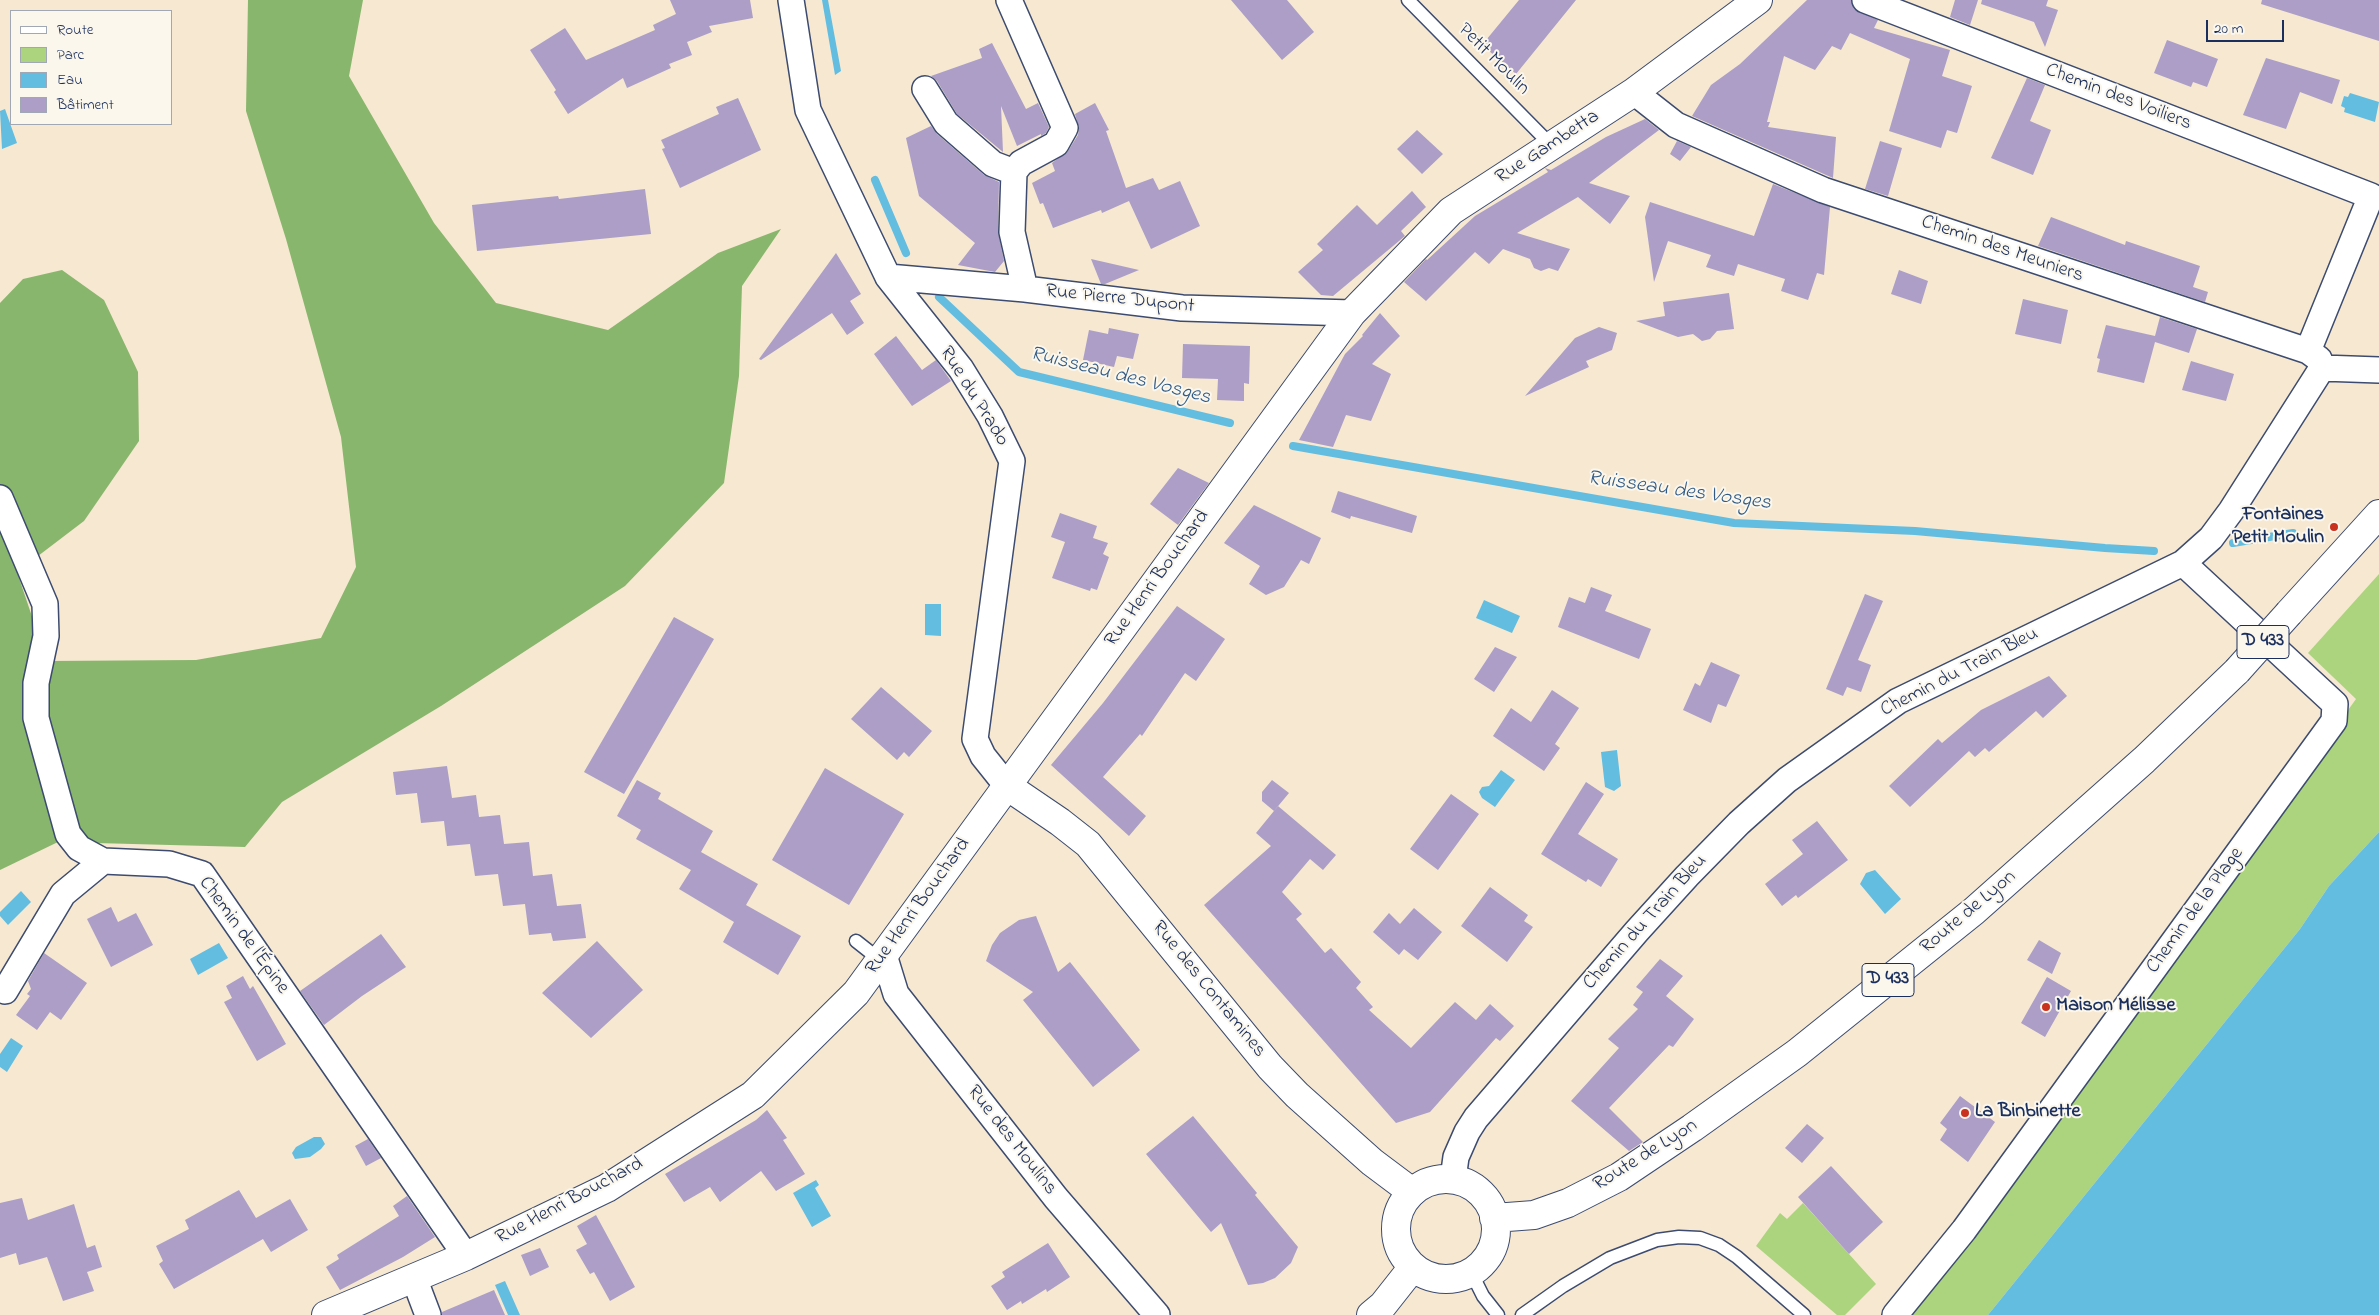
<!DOCTYPE html>
<meta charset="utf-8">
<style>
body{margin:0}
#map{position:relative;width:2379px;height:1315px;overflow:hidden;background:#f6e8d1;font-family:"Indie Flower",sans-serif}
canvas{display:block}
.legend{position:absolute;left:10px;top:10px;width:162px;height:115px;box-sizing:border-box;background:#fbf7ec;border:1px solid #a1a7b3;margin:0;padding:6px 9px;list-style:none;font-size:15px;color:#1b2f5e}
.legend li{display:flex;align-items:center;gap:10px;height:25px}
.legend b{width:25px;border:1px solid #a1a7b3}
.scale{position:absolute;left:2206px;top:20px;width:78px;height:22px;box-sizing:border-box;border:2px solid #1b2f5e;border-top:0;padding-left:6px;font-size:15px;line-height:18px;white-space:nowrap;color:#1b2f5e;-webkit-text-stroke:4px #fbf7ec;paint-order:stroke}
</style>
<div id="map">
<canvas width="2379" height="1315"></canvas>
<ul class="legend">
<li><b style="height:6px;background:#fff"></b>Route</li>
<li><b style="height:14px;background:#acd47e"></b>Parc</li>
<li><b style="height:14px;background:#63bde0"></b>Eau</li>
<li><b style="height:14px;background:#ac9ec7"></b>Bâtiment</li>
</ul>
<div class="scale">20 m</div>
</div>
<script>
const ctx = document.querySelector('canvas').getContext('2d');
ctx.lineJoin = 'round';
function fill(path, color) {
  ctx.fillStyle = color;
  ctx.fill(path, 'evenodd');
}
function poly(rows) {
  const path = new Path2D();
  for (const r of rows) {
    if (r.length === 3) {
      path.moveTo(r[0] + r[2], r[1]);
      path.arc(r[0], r[1], r[2], 0, 2 * Math.PI);
      continue;
    }
    path.moveTo(r[0], r[1]);
    for (let i = 2; i < r.length; i += 2) path.lineTo(r[i], r[i + 1]);
  }
  return path;
}
function stroke(path, color, width, dash) {
  ctx.strokeStyle = color;
  ctx.lineWidth = width;
  ctx.lineCap = dash ? 'butt' : 'round';
  ctx.setLineDash(dash || []);
  ctx.stroke(path);
}
function drawText(font, color, halo, rows, align = 'center') {
  ctx.font = font + ' "Indie Flower",sans-serif';
  ctx.lineWidth = 4;
  ctx.setLineDash([]);
  ctx.textBaseline = 'middle';
  ctx.strokeStyle = halo;
  ctx.fillStyle = color;
  for (const [text, x, y, turn = 0] of rows) {
    ctx.save();
    ctx.translate(x, y);
    ctx.rotate((+turn || 0) * Math.PI / 180);
    ctx.textAlign = isNaN(turn) ? turn : align;
    if (halo) ctx.strokeText(text, 0, 0);
    ctx.fillText(text, 0, 0);
    ctx.restore();
  }
}
fill(poly([
 [2379,574,2379,832,2329,886,2300,929,1988,1315,1903,1315,2268,822,2356,699,2308,653],
 [1803,1203,1876,1284,1845,1315,1837,1315,1756,1246,1780,1213,1787,1219]
]), '#acd47e');
fill(poly([
 [248,0,363,0,349,76,434,223,496,303,608,330,718,253,781,229,742,286,739,376,724,483,625,586,441,706,282,802,245,847,58,842,0,870,0,303,23,279,62,270,104,300,138,372,139,441,84,521,17,572,47,661,196,660,321,638,356,567,341,437,286,239,246,111]
]), '#89b66d');
fill(poly([
 [822,0,828,0,841,71,835,75],
 [2350,93,2379,102,2375,122,2344,112,2345,108,2341,106,2344,96,2348,97],
 [5,109,17,143,2,149,0,111],
 [1484,600,1520,616,1512,633,1476,618],
 [925,604,941,604,941,636,925,635],
 [1617,750,1621,786,1614,791,1605,787,1601,752],
 [1501,770,1515,780,1495,807,1482,798,1479,792,1482,787,1489,786],
 [2379,832,2379,1315,1988,1315,2300,929,2329,886],
 [1875,870,1901,899,1885,914,1860,884,1866,873],
 [21,891,31,902,8,925,0,916,0,912],
 [219,943,228,958,198,975,190,959],
 [11,1038,23,1046,7,1072,0,1067,0,1054],
 [314,1137,321,1137,325,1144,321,1149,310,1157,295,1159,292,1153,296,1147],
 [816,1180,819,1185,815,1188,831,1216,812,1227,793,1193],
 [505,1281,520,1315,508,1315,495,1285]
]), '#63bde0');
stroke(poly([
 [875,180,906,253],
 [939,297,1019,372,1230,423],
 [1293,446,1734,523,1915,531,2105,548,2154,551],
 [2233,543,2293,533]
]), '#63bde0', 8);
fill(poly([
 [670,0,750,0,753,18,709,26,712,32,687,42,692,55,669,64,671,68,627,88,623,78,568,114,554,92,556,90,530,50,565,28,586,60,655,30,653,25,676,14],
 [1231,0,1287,0,1314,32,1282,60],
 [1519,0,1576,0,1516,74,1482,45],
 [1807,0,1851,0,1854,9,1878,20,1874,28,1950,50,1942,76,1972,86,1957,133,1947,130,1941,148,1889,131,1910,59,1850,33,1841,50,1832,46,1815,70,1784,56,1767,122,1770,122,1768,127,1836,137,1833,178,1692,116,1711,85,1740,64],
 [1955,0,1978,0,1970,25,1950,17],
 [1982,0,2048,0,2046,6,2058,10,2045,47,2034,22,1981,4],
 [2262,0,2379,0,2379,41,2261,4],
 [2167,40,2218,59,2207,87,2193,82,2191,87,2154,73],
 [992,43,1026,109,1038,103,1049,127,1046,133,1041,136,1041,134,1017,146,1001,106,1003,152,957,114,937,81,931,76,982,58,979,49],
 [2266,58,2340,80,2332,104,2300,92,2286,129,2243,115],
 [2027,78,2045,85,2030,121,2051,130,2033,175,1991,158],
 [738,98,761,150,680,188,662,149,665,148,661,140,719,114,716,107],
 [1095,103,1109,130,1106,131,1126,188,1153,178,1159,190,1180,181,1200,226,1151,249,1129,201,1102,213,1101,210,1053,228,1043,203,1040,204,1032,183,1055,171,1052,163,1068,151,1078,135,1079,128,1075,114],
 [1645,119,1659,130,1589,183,1630,196,1610,224,1578,197,1517,233,1570,249,1558,271,1549,268,1541,271,1534,268,1530,259,1503,249,1489,264,1475,252,1426,301,1404,282,1426,259,1427,260,1475,216,1548,172,1545,168,1551,170,1606,137],
 [931,126,937,134,984,175,999,182,998,232,1004,261,995,272,958,265,975,243,919,196,906,138],
 [1417,130,1443,154,1422,174,1397,149],
 [1677,141,1691,147,1680,161,1670,154],
 [1880,141,1902,148,1888,196,1865,189],
 [1773,184,1830,207,1824,275,1817,273,1808,300,1781,291,1785,279,1738,264,1734,276,1706,267,1711,255,1668,241,1654,282,1645,217,1650,202,1754,236],
 [645,189,651,234,477,251,472,205,558,196,559,199],
 [1412,191,1426,207,1401,231,1405,236,1333,296,1321,295,1298,272,1323,250,1317,244,1357,205,1377,225],
 [2051,217,2125,245,2126,241,2200,266,2193,287,2208,292,2205,302,2038,246],
 [836,253,861,294,850,301,864,323,847,335,832,313,761,360,759,359],
 [1091,259,1139,270,1105,284,1101,284],
 [1899,270,1928,281,1921,304,1891,294],
 [1729,293,1734,329,1717,331,1710,339,1702,341,1693,334,1678,337,1636,321,1665,316,1663,302],
 [2023,299,2068,310,2061,344,2015,334],
 [1380,313,1400,336,1372,364,1391,374,1371,421,1346,415,1333,447,1299,440,1345,354,1363,336,1362,335],
 [2160,317,2197,329,2189,353,2155,342,2144,383,2097,372,2100,359,2097,358,2106,325,2155,336],
 [1599,327,1617,333,1612,350,1586,361,1589,367,1525,396,1575,338],
 [1109,328,1139,334,1133,359,1117,356,1114,367,1083,360,1089,330,1108,334],
 [896,336,922,370,936,360,951,381,912,406,874,354],
 [1183,344,1250,346,1249,384,1244,383,1244,401,1217,400,1218,379,1182,378],
 [2191,361,2234,374,2226,401,2182,390],
 [1178,468,1209,483,1178,525,1150,504],
 [1338,491,1417,516,1412,533,1351,516,1350,519,1331,512],
 [1254,505,1321,538,1309,564,1301,560,1284,587,1266,595,1249,584,1260,566,1224,543],
 [1060,513,1097,526,1093,538,1108,543,1103,554,1109,557,1097,590,1091,588,1090,591,1052,578,1065,542,1051,537],
 [1591,587,1612,595,1605,611,1651,629,1639,659,1558,627,1569,597,1585,603],
 [1865,594,1883,601,1858,660,1871,665,1861,692,1847,687,1843,696,1826,689],
 [1177,606,1225,639,1196,681,1185,673,1142,736,1140,734,1103,777,1146,816,1129,836,1051,765,1103,703],
 [674,617,714,639,624,794,584,772],
 [1495,647,1517,657,1494,692,1474,679],
 [1711,662,1740,675,1726,707,1718,704,1711,723,1683,710,1695,683,1700,686],
 [2049,676,2067,696,2043,718,2036,711,1989,752,1985,748,1975,757,1969,751,1910,807,1889,786,1938,739,1942,743,1981,710],
 [881,687,932,731,909,757,904,752,897,760,851,719],
 [1552,690,1579,708,1555,744,1560,748,1544,771,1493,736,1511,708,1531,722],
 [447,766,452,798,476,795,479,817,500,815,504,844,529,842,533,876,552,874,557,906,581,904,586,938,553,941,551,933,529,935,525,904,503,906,498,874,475,876,470,844,447,846,444,821,421,823,417,793,396,795,393,772],
 [825,768,904,814,849,905,772,860],
 [637,780,661,793,658,799,713,831,701,852,758,884,746,905,801,936,778,975,723,942,734,922,679,889,691,870,636,839,641,830,617,816],
 [1272,780,1289,793,1274,811,1262,801,1262,792],
 [1586,782,1604,794,1578,834,1618,859,1601,887,1588,879,1586,882,1541,854],
 [1451,794,1479,814,1438,870,1410,849],
 [1278,806,1336,855,1323,870,1310,859,1282,892,1302,914,1296,919,1325,953,1331,948,1361,982,1356,988,1373,1007,1369,1010,1411,1048,1455,1002,1476,1020,1490,1004,1514,1026,1500,1041,1496,1038,1430,1112,1396,1123,1204,905,1271,846,1256,833],
 [1817,821,1848,860,1798,898,1796,895,1782,906,1765,884,1803,854,1792,840],
 [1490,887,1528,915,1524,921,1533,927,1507,962,1461,926],
 [111,907,118,922,136,913,153,945,111,967,87,919],
 [1414,908,1442,932,1418,960,1404,949,1399,955,1373,932,1389,913,1400,924],
 [1036,916,1058,972,1070,962,1140,1050,1093,1087,1023,1000,1033,992,986,961,992,945,1000,933,1019,920],
 [381,934,406,967,362,996,324,1025,300,991],
 [2039,940,2061,953,2052,974,2027,960],
 [597,941,643,990,591,1038,542,993],
 [44,953,87,983,61,1020,50,1012,37,1030,16,1015,30,996,27,994,31,989,28,981],
 [1660,959,1683,976,1666,996,1694,1019,1673,1047,1669,1045,1609,1108,1643,1142,1629,1151,1571,1101,1619,1048,1608,1039,1638,1009,1633,1005,1643,992,1636,987],
 [243,976,250,989,253,986,286,1044,257,1061,224,1002,232,998,226,986],
 [2047,977,2071,991,2045,1037,2021,1023],
 [1960,1096,1995,1122,1968,1162,1940,1140,1947,1129,1940,1123],
 [767,1110,787,1138,783,1140,805,1174,776,1191,761,1171,720,1202,710,1187,684,1202,665,1174,756,1120],
 [1193,1116,1257,1193,1255,1195,1298,1247,1291,1263,1275,1278,1263,1283,1248,1285,1221,1223,1211,1232,1146,1154],
 [1807,1124,1824,1138,1802,1163,1785,1148],
 [368,1139,381,1158,366,1166,355,1146],
 [1831,1166,1883,1222,1849,1254,1798,1197],
 [239,1190,256,1218,290,1199,308,1230,271,1252,263,1239,174,1289,159,1264,163,1261,156,1246,189,1229,185,1220],
 [407,1196,435,1237,403,1257,340,1290,326,1267,339,1259,337,1255,399,1216,393,1206],
 [22,1198,28,1220,74,1204,87,1248,95,1245,102,1267,87,1272,94,1291,63,1301,47,1257,19,1265,16,1253,0,1258,0,1203],
 [596,1215,635,1287,610,1301,594,1272,590,1274,576,1250,587,1244,577,1226],
 [1048,1243,1070,1277,1047,1292,1046,1289,1022,1304,1021,1301,1007,1310,991,1286,1005,1277,1002,1272],
 [540,1248,549,1267,530,1276,521,1255],
 [494,1290,505,1315,442,1315,442,1312]
]), '#ac9ec7');
const service = poly([
 [1408,0,1552,146],
 [856,941,880,960],
 [1471,1272,1483,1296,1498,1315],
 [1522,1315,1563,1286,1610,1258,1657,1240,1679,1237,1700,1238,1719,1245,1737,1257,1804,1315]
]);
const minor = poly([
 [791,0,808,110,888,277,961,369,990,416,1012,461,975,739,983,756,1007,786],
 [1009,0,1065,128,1056,144,1021,163,1014,172,1012,232,1025,289],
 [1865,0,2371,196,2308,351],
 [925,89,946,123,993,164,1014,172],
 [1634,92,1676,125,1823,190,2308,351,2319,359,2322,368],
 [888,277,1025,289,1182,308,1352,313],
 [2322,368,2379,370],
 [0,498,45,604,46,636,36,683,36,718,68,834,79,848,103,861,169,864,202,874,466,1256],
 [884,955,896,994,1056,1198,1157,1315],
 [5,991,63,894,103,861],
 [1453,1179,1456,1157,1467,1132,1476,1118,1637,931,1687,876,1739,823,1787,780,1898,701,2183,563,2211,538,2231,511,2322,368],
 [414,1278,428,1315],
 [1895,1315,1964,1230,2334,721,2335,704,2183,563]
]);
const tertiary = poly([
 [1007,786,1060,822,1088,844,1270,1067,1297,1095,1372,1162,1412,1192],
 [326,1315,466,1256,607,1188,753,1095,856,993,1352,313,1451,211,1634,92,1758,0]
]);
const primary = poly([
 [2289,613,2379,514],
 [1446,1229,50],
 [1494,1218,1534,1215,1568,1203,1619,1177,1692,1128,1797,1053,1974,911,2144,760,2237,671],
 [1371,1315,1383,1305,1413,1267]
]);
stroke(service, '#3c4b6f', 15);
stroke(minor, '#3c4b6f', 28);
stroke(tertiary, '#3c4b6f', 30);
stroke(primary, '#3c4b6f', 30);
stroke(service, '#fff', 12);
stroke(minor, '#fff', 25);
stroke(tertiary, '#fff', 28);
stroke(primary, '#fff', 28);
const primaryBridge = poly([
 [2237,671,2289,613]
]);
stroke(primaryBridge, '#3c4b6f', 30, []);
stroke(primaryBridge, '#fff', 28);
for (const [x, y, r, color] of [
 [2334,527,5,"#c8321e"],
 [2046,1007,5,"#c8321e"],
 [1965,1113,5,"#c8321e"]
]) {
  const dot = new Path2D();
  dot.arc(x, y, r, 0, 2 * Math.PI);
  ctx.fillStyle = color;
  ctx.fill(dot);
  stroke(dot, '#fbf7ec', 2);
}
for (const [x, y, w] of [
 [2263,642,52],
 [1888,980,52]
]) {
  const box = new Path2D();
  box.roundRect(x - w / 2, y - 16.5, w, 33, 4);
  ctx.fillStyle = '#fbf7ec';
  ctx.fill(box);
  stroke(box, '#1b2f5e', 1);
}
drawText('bold 19px', '#1b2f5e', null, [
 ["D 433",2263,642],
 ["D 433",1888,980]
]);
drawText('20px', '#1b2f5e', '#fbf7ec', [
 ["Petit Moulin",1493,60,45],
 ["Chemin des Voiliers",2118,98,21],
 ["Rue Gambetta",1548,148,-33],
 ["Chemin des Meuniers",2002,250,19],
 ["Rue Pierre Dupont",1120,300,6],
 ["Rue du Prado",973,397,58],
 ["Rue Henri Bouchard",1158,579,-54],
 ["Chemin du Train Bleu",1960,673,-27],
 ["Rue Henri Bouchard",919,907,-54],
 ["Chemin de la Plage",2196,911,-54],
 ["Route de Lyon",1969,913,-40],
 ["Chemin du Train Bleu",1646,923,-48],
 ["Chemin de l'Épine",243,936,54],
 ["Rue des Contamines",1208,990,51],
 ["Rue des Moulins",1011,1141,52],
 ["Route de Lyon",1646,1156,-32],
 ["Rue Henri Bouchard",570,1202,-28]
]);
drawText('bold 20px', '#1b2f5e', '#fbf7ec', [
 ["Fontaines",2324,516,"right"],
 ["Petit Moulin",2324,539,"right"],
 ["Maison Mélisse",2056,1007],
 ["La Binbinette",1975,1113]
], 'left');
drawText('italic 21px', '#315a85', '#fbf7ec', [
 ["Ruisseau des Vosges",1120,377,14],
 ["Ruisseau des Vosges",1679,492,8]
]);
</script>
